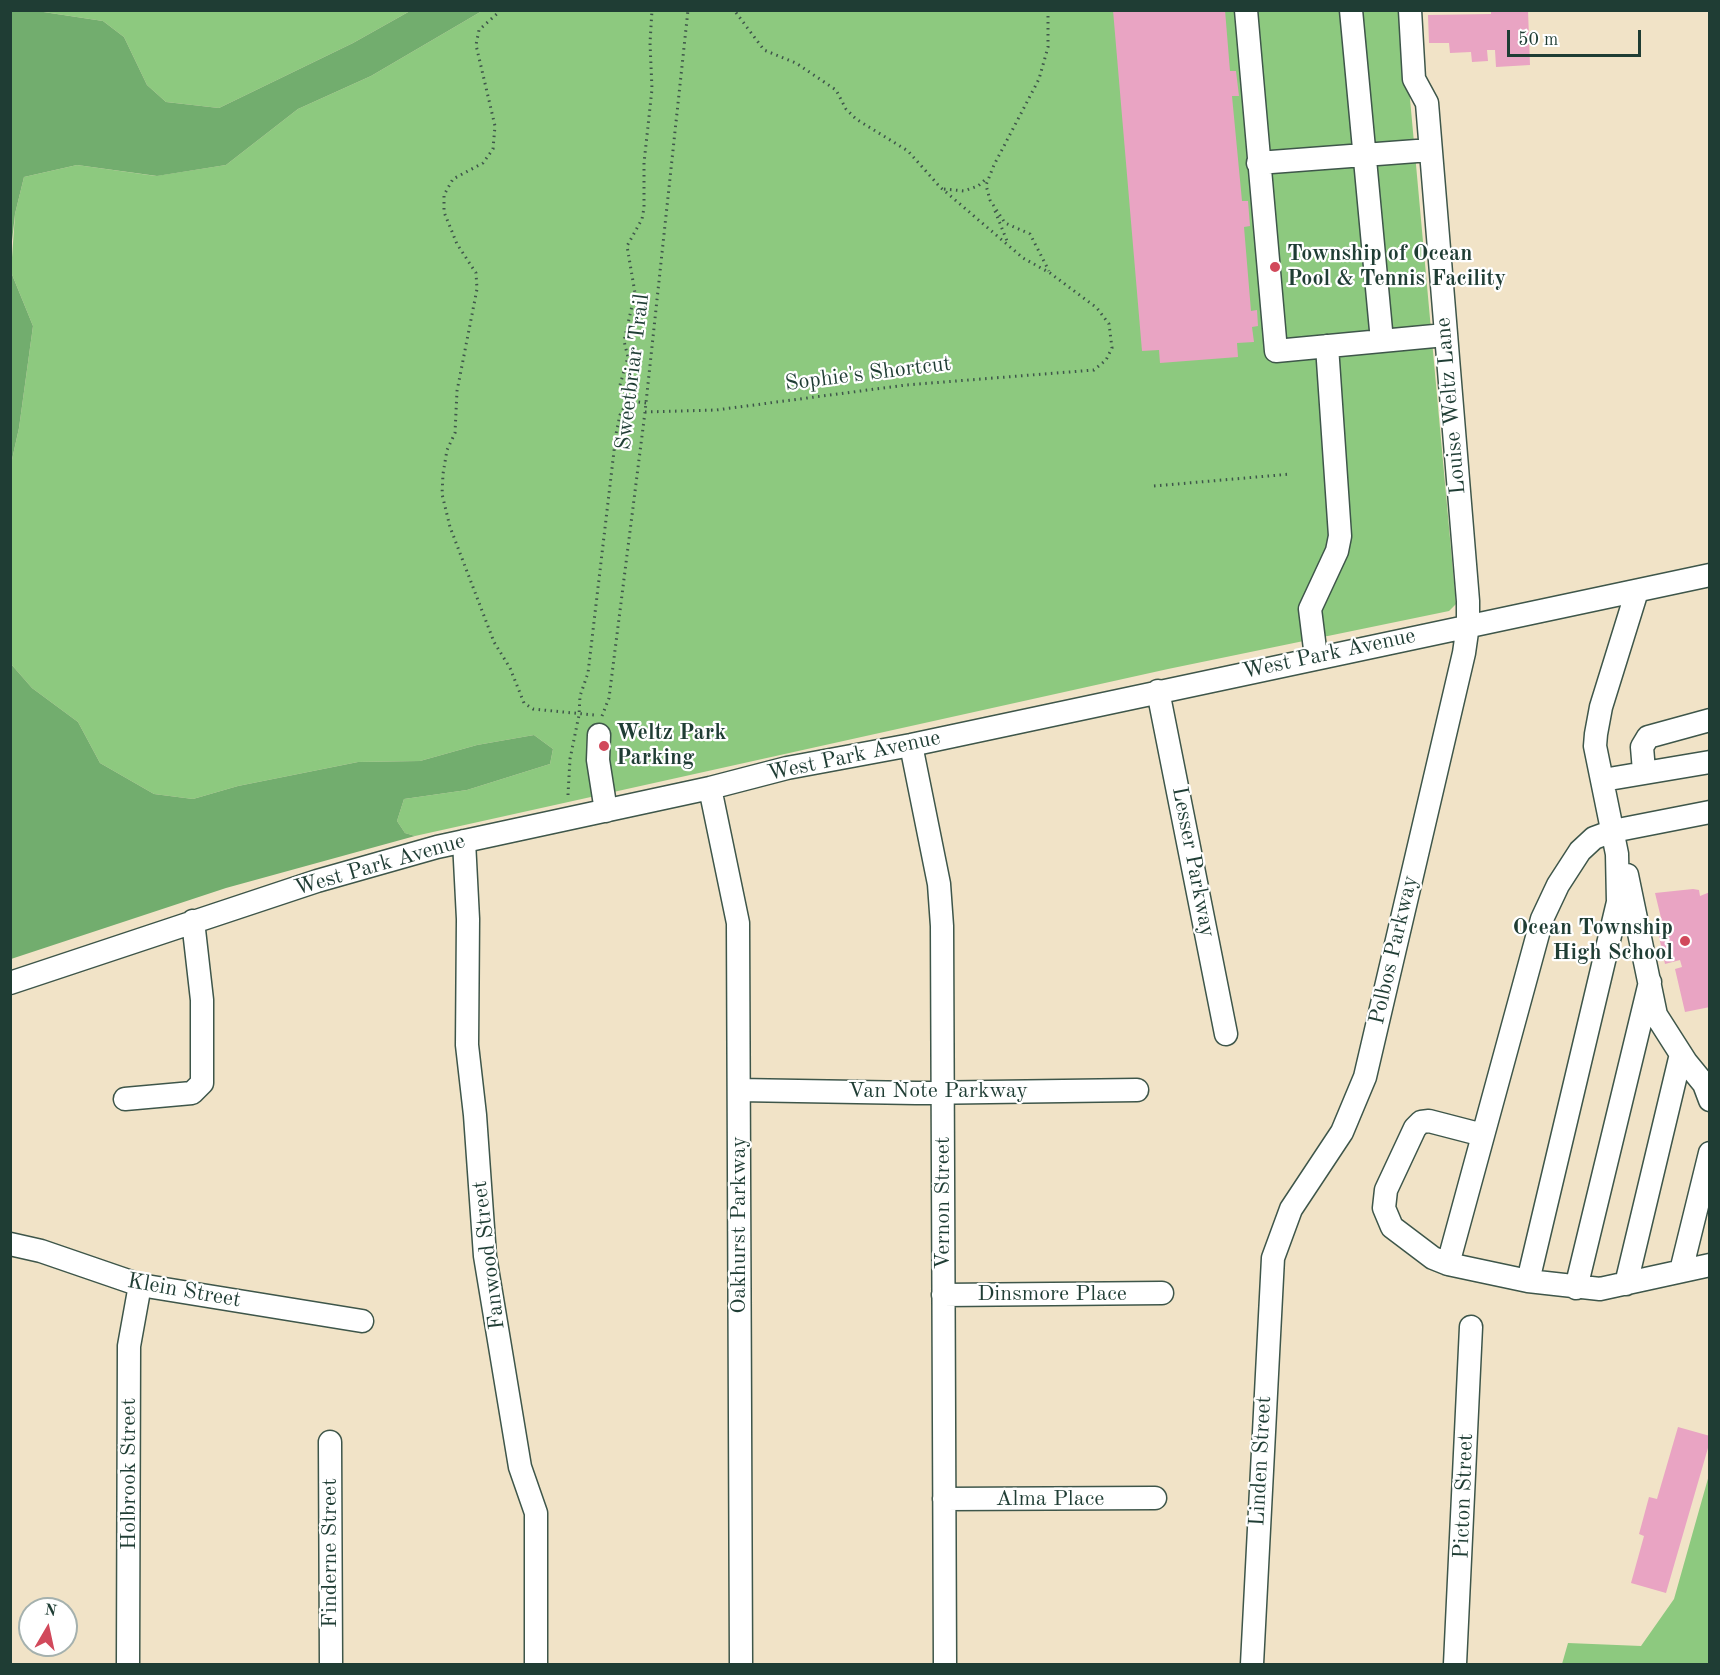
<!DOCTYPE html>
<style>
body{margin:0}
#map{position:relative;width:1720px;height:1675px;overflow:hidden;background:#f1e3c7;font-family:"Old Standard TT",serif}
canvas{display:block}
.frame{position:absolute;inset:0;border:12px solid #1f3d34;pointer-events:none}
.north{position:absolute;left:18px;top:1597px;width:60px;height:60px;box-sizing:border-box;background:#fff;border:2px solid #a5b1ae;border-radius:50%;rotate:9deg;font-size:16px;font-weight:700;line-height:24px;text-align:center;color:#1f3d34}
.north::after{content:'';display:block;margin:auto;width:21px;height:27px;background:#d1495b;clip-path:polygon(50% 0,100% 100%,50% 72%,0 100%)}
.scale{position:absolute;left:1507px;top:30px;width:134px;height:27px;box-sizing:border-box;border:3px solid #1f3d34;border-top:0;padding-left:8px;font-size:18px;line-height:21px;white-space:nowrap;color:#1f3d34;-webkit-text-stroke:4px #fff;paint-order:stroke}
</style>
<div id="map">
<canvas width="1720" height="1675"></canvas>
<div class="frame"></div>
<div class="north">N</div>
<div class="scale">50 m</div>
</div>
<script>
const ctx = document.querySelector('canvas').getContext('2d');
ctx.lineJoin = 'round';
function fill(path, color) {
  ctx.fillStyle = color;
  ctx.fill(path, 'evenodd');
}
function poly(rows) {
  const path = new Path2D();
  for (const r of rows) {
    path.moveTo(r[0], r[1]);
    for (let i = 2; i < r.length; i += 2) path.lineTo(r[i], r[i + 1]);
  }
  return path;
}
function stroke(path, color, width, dash) {
  ctx.strokeStyle = color;
  ctx.lineWidth = width;
  ctx.lineCap = dash ? 'butt' : 'round';
  ctx.setLineDash(dash || []);
  ctx.stroke(path);
}
function drawText(font, color, halo, rows, align = 'center') {
  ctx.font = font + ' "Old Standard TT",serif';
  ctx.lineWidth = 4.5;
  ctx.setLineDash([]);
  ctx.textBaseline = 'middle';
  ctx.strokeStyle = halo;
  ctx.fillStyle = color;
  for (const [text, x, y, turn = 0] of rows) {
    ctx.save();
    ctx.translate(x, y);
    ctx.rotate((+turn || 0) * Math.PI / 180);
    ctx.textAlign = isNaN(turn) ? turn : align;
    if (halo) ctx.strokeText(text, 0, 0);
    ctx.fillText(text, 0, 0);
    ctx.restore();
  }
}
fill(poly([
 [37,11,410,11,353,43,219,108,166,102,147,85,124,37,103,21],
 [482,11,1402,11,1456,604,1449,611,1168,669,415,836,405,833,397,821,404,799,467,790,550,764,553,749,534,735,477,745,420,761,358,762,238,786,193,799,154,794,100,763,78,722,32,688,11,664,11,464,19,428,33,326,11,272,15,214,24,177,77,165,156,176,226,165,298,109,371,76],
 [1709,1475,1709,1664,1562,1664,1568,1643,1641,1646,1674,1599]
]), '#8dc97f');
fill(poly([
 [11,10,37,11,103,21,124,37,147,85,166,102,219,108,353,43,410,11,482,11,371,76,298,109,226,165,157,176,77,165,24,177,15,214,11,250],
 [11,272,33,326,19,428,11,464],
 [11,664,32,688,78,722,100,763,154,794,193,799,238,786,358,762,420,761,477,745,534,735,553,749,550,764,467,790,404,799,397,821,405,833,415,836,226,888,11,959]
]), '#72ad6e');
fill(poly([
 [1113,10,1225,10,1230,71,1236,71,1239,96,1232,96,1242,201,1248,201,1250,226,1244,227,1251,311,1257,310,1258,326,1252,327,1254,342,1237,343,1238,357,1160,363,1159,350,1142,351],
 [1491,10,1528,10,1530,65,1496,67,1495,50,1487,50,1488,61,1472,62,1471,52,1450,53,1449,43,1429,43,1428,15,1491,14],
 [1693,889,1699,890,1700,896,1710,892,1710,1007,1685,1012,1675,969,1682,967,1680,960,1665,964,1656,923,1662,922,1655,893],
 [1678,1427,1710,1436,1710,1441,1666,1593,1631,1583,1644,1536,1639,1534,1649,1497,1657,1499]
]), '#e9a4c3');
const minor = poly([
 [1246,10,1276,351,1445,335],
 [1351,10,1382,341],
 [1258,163,1430,150],
 [1316,657,1310,609,1337,551,1340,536,1327,346],
 [1158,691,1226,1034],
 [599,735,598,760,606,811],
 [911,745,939,884,942,926,945,1664],
 [1644,771,1642,747,1648,737,1710,720],
 [1603,780,1710,762],
 [710,788,738,923,741,1664],
 [464,841,468,919,467,1045,475,1115,485,1256,520,1467,536,1513,536,1664],
 [1627,875,1656,1015,1686,1062,1704,1084,1710,1100],
 [10,983,317,881,437,847,710,788,787,768,911,745,1710,575],
 [739,1090,916,1093,1137,1090],
 [125,1099,192,1093,202,1083,202,1000,193,921],
 [1483,1135,1429,1121,1421,1122,1415,1128,1386,1190,1384,1208,1392,1227,1433,1258,1448,1264,1528,1281,1600,1289,1710,1265],
 [10,1244,41,1251,140,1285,362,1321],
 [1448,1264,1542,919,1558,885,1580,851,1594,838,1613,831,1710,812],
 [1681,1271,1710,1153],
 [1528,1281,1618,902,1617,854,1595,746,1596,734,1601,707,1637,591],
 [1626,1284,1681,1054],
 [1576,1288,1650,982],
 [943,1295,1162,1293],
 [330,1442,331,1664],
 [944,1499,1155,1498],
 [128,1664,129,1346,140,1285],
 [1252,1664,1273,1258,1291,1209,1342,1132,1365,1077,1464,653,1468,625,1468,601,1427,103,1414,79,1410,10],
 [1455,1664,1471,1327]
]);
stroke(minor, '#3e564a', 25);
stroke(poly([
 [501,10,479,30,476,45,495,126,493,149,483,163,453,179,444,195,444,212,457,244,476,273,477,289,457,391,455,433,447,450,443,474,442,494,450,527,494,642,510,668,524,703,533,709,594,715],
 [1048,10,1048,47,1039,79,994,165,986,185,990,200,1005,223,1030,234,1049,271],
 [944,189,964,191,978,186,987,178],
 [995,211,1007,241],
 [646,403,630,401,624,397,620,385,628,357,624,341,635,293,627,246,642,219,644,208,644,163,652,89,650,43,652,10],
 [645,412,716,410,906,385,1094,370,1106,360,1112,348,1109,324,1097,308,1050,273,1023,258,940,187,908,151,856,119,846,109,836,90,796,63,764,50,734,10],
 [1154,486,1291,474],
 [602,716,609,698,645,412,688,10],
 [568,795,570,759,579,715,580,696,588,673,616,434,620,415,628,400]
]), '#3e564a', 3, [1.5, 4.5]);
stroke(minor, '#fff', 22);
for (const [x, y, r, color] of [
 [1275,267,6,"#d1495b"],
 [604,746,6,"#d1495b"],
 [1685,941,6,"#d1495b"]
]) {
  const dot = new Path2D();
  dot.arc(x, y, r, 0, 2 * Math.PI);
  ctx.fillStyle = color;
  ctx.fill(dot);
  stroke(dot, '#fff', 2);
}
drawText('bold 22px', '#1f3d34', '#fff', [
 ["Township of Ocean",1287,254],
 ["Pool & Tennis Facility",1287,279],
 ["Weltz Park",616,733],
 ["Parking",616,758],
 ["Ocean Township",1673,928,"right"],
 ["High School",1673,953,"right"]
], 'left');
drawText('22px', '#1f3d34', '#fff', [
 ["Sweetbriar Trail",633,372,-83],
 ["Sophie's Shortcut",868,374,-7],
 ["Louise Weltz Lane",1451,406,-95],
 ["West Park Avenue",1329,654,-12],
 ["West Park Avenue",854,756,-12],
 ["Lesser Parkway",1193,862,79],
 ["West Park Avenue",380,865,-16],
 ["Polbos Parkway",1394,950,-77],
 ["Van Note Parkway",938,1091],
 ["Vernon Street",943,1203,-90],
 ["Oakhurst Parkway",739,1225,-90],
 ["Fanwood Street",489,1255,-97],
 ["Klein Street",184,1291,10],
 ["Dinsmore Place",1052,1294],
 ["Linden Street",1261,1461,-87],
 ["Holbrook Street",129,1474,-90],
 ["Picton Street",1464,1496,-88],
 ["Alma Place",1050,1499],
 ["Finderne Street",330,1553,-90]
]);
</script>
